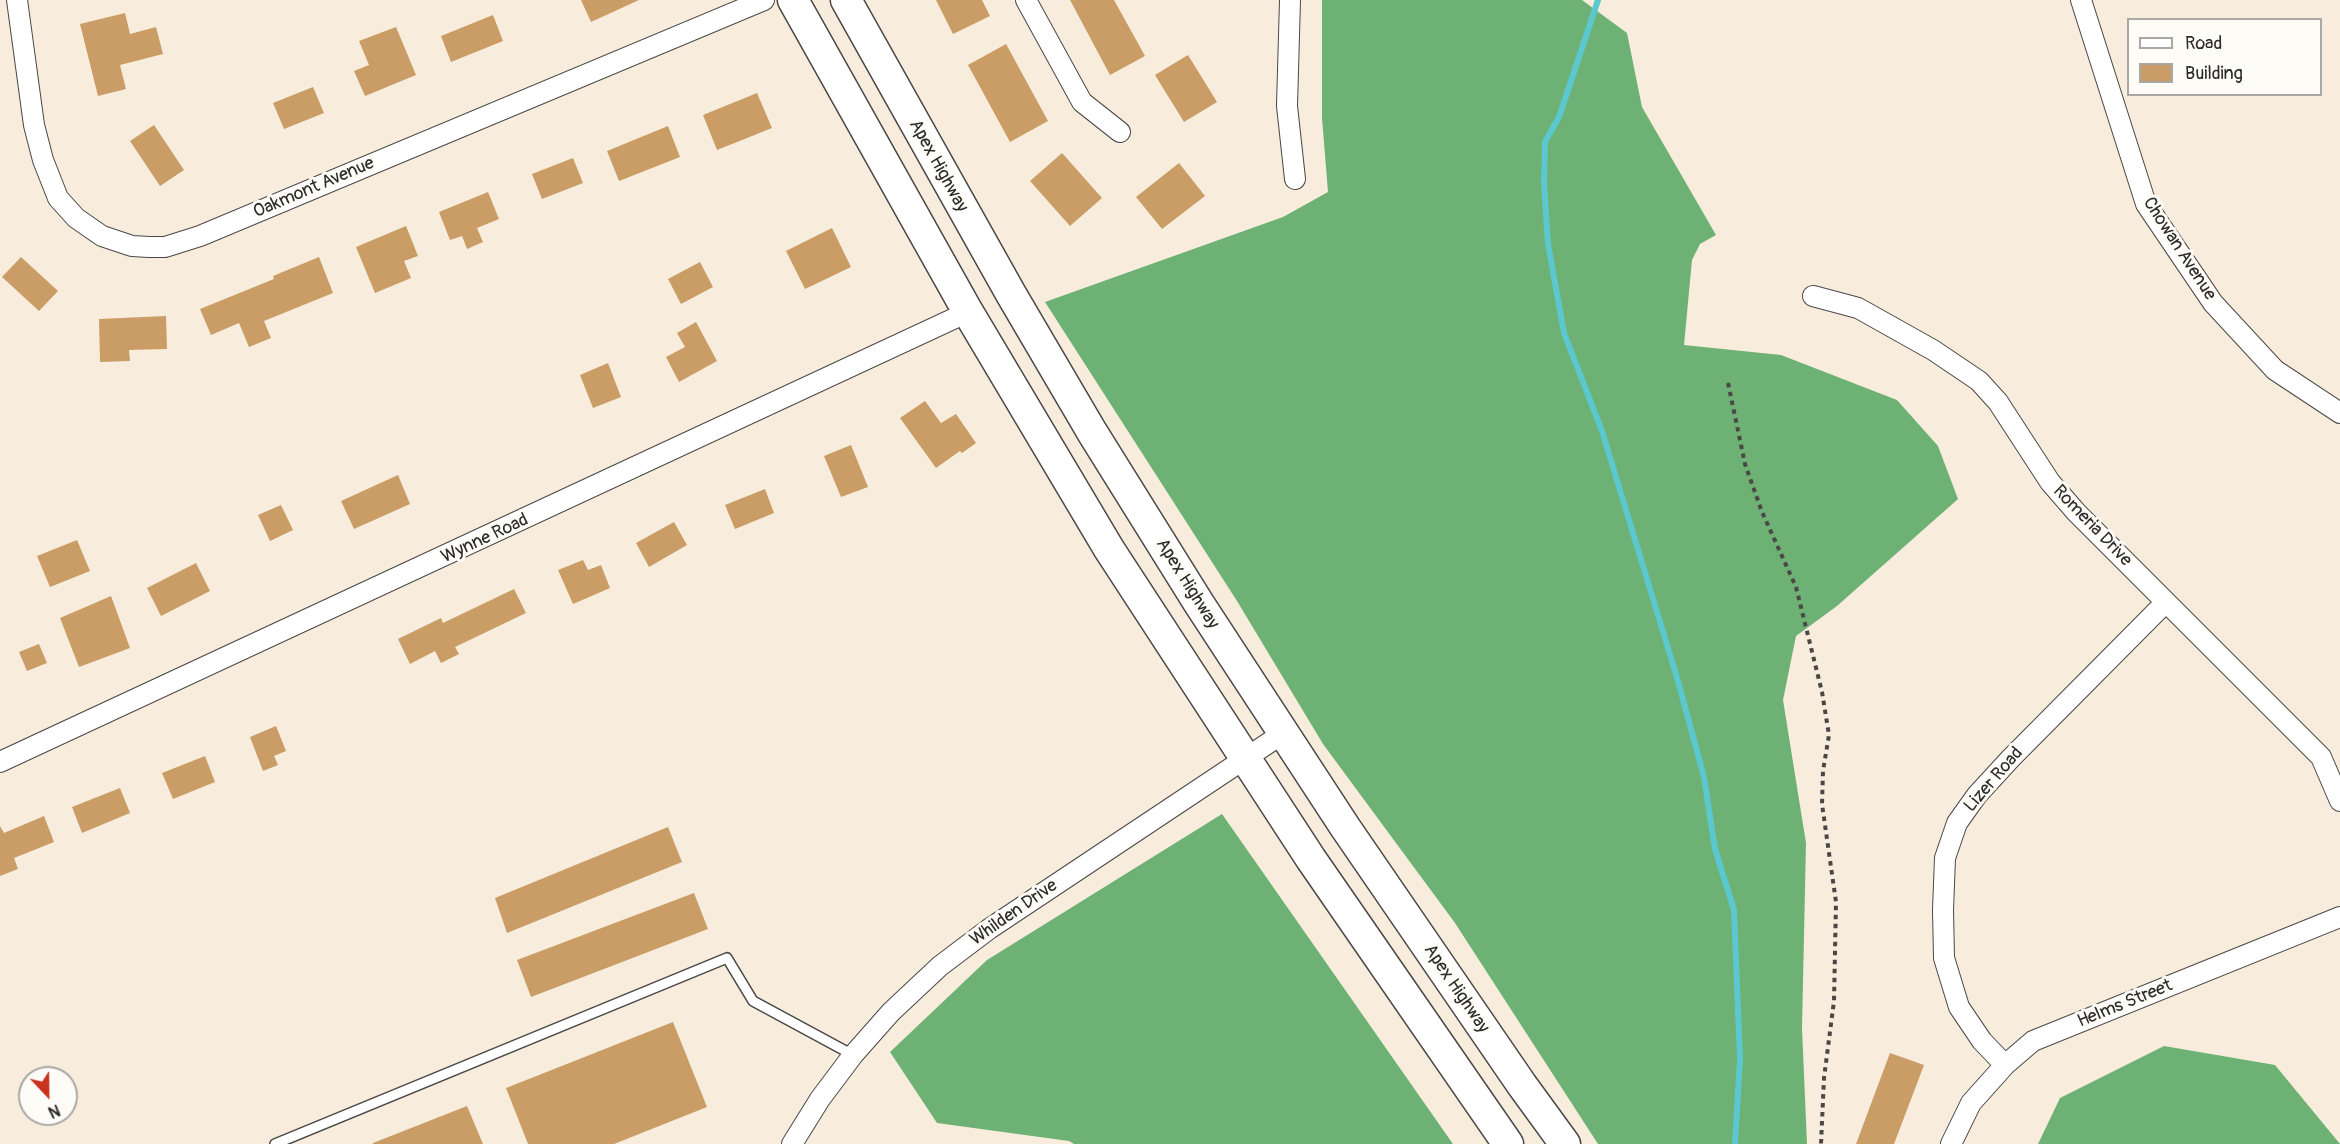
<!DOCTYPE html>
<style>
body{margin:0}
#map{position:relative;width:2340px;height:1144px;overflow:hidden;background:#f8eddc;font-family:Pangolin,sans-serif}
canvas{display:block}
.legend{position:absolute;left:2127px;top:18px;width:195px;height:78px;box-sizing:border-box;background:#fdfcf7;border:2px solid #a9a8a5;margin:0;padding:8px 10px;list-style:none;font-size:18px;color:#2b2b2b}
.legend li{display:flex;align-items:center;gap:12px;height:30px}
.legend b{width:30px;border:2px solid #a9a8a5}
.north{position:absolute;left:18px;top:1066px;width:60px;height:60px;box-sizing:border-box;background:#fdfcf7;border:2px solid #a9a8a5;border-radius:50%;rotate:158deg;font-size:16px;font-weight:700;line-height:24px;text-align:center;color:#2b2b2b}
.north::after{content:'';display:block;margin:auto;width:21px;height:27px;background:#c8321e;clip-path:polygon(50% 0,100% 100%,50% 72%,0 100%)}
</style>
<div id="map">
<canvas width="2340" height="1144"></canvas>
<ul class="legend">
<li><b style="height:8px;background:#fff"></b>Road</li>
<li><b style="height:16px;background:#c99d65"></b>Building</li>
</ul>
<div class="north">N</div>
</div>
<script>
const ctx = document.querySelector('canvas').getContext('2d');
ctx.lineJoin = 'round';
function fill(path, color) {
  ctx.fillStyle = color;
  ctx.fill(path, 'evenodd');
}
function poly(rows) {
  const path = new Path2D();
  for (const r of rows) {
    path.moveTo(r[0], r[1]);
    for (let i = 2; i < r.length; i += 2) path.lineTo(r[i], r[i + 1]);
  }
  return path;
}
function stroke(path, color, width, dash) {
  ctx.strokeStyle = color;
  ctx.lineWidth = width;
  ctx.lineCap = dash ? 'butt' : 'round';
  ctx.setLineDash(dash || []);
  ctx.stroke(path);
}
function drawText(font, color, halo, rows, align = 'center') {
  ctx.font = font + ' Pangolin,sans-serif';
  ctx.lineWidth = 6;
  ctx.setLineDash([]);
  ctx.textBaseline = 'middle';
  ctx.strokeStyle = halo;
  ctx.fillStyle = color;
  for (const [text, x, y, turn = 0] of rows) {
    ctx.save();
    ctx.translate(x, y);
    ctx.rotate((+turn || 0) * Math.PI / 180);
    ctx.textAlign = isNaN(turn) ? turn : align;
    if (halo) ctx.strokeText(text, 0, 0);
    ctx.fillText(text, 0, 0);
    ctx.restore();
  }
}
fill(poly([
 [1322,0,1582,0,1627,33,1642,107,1716,235,1700,244,1692,260,1684,345,1781,355,1897,400,1938,446,1958,499,1837,606,1796,636,1783,700,1806,843,1802,1028,1807,1144,1598,1144,1455,923,1323,744,1237,601,1045,302,1283,217,1328,192,1322,118],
 [1222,814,1453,1144,1074,1144,1069,1141,937,1123,890,1052,987,960],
 [2164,1046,2275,1065,2340,1144,2038,1144,2060,1098]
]), '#6eb174');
stroke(poly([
 [1598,0,1559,117,1545,142,1544,183,1548,244,1564,333,1602,431,1678,681,1704,777,1715,849,1734,910,1740,1059,1735,1144]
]), '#5bc8cf', 6);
fill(poly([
 [581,0,639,0,591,22],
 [936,0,982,0,990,16,953,34],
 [1070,0,1114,0,1145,56,1110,75],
 [125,13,130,34,156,27,163,54,120,65,126,89,98,96,80,24],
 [493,15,503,41,451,62,441,36],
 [396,27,416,75,365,96,354,71,369,65,359,41],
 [1006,44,1048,121,1010,142,968,65],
 [1188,55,1217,102,1184,122,1155,75],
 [313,87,324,113,284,129,273,103],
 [757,93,772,128,717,150,703,115],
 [154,125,184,170,160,186,130,141],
 [668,126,680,157,619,181,607,151],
 [1062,153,1102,198,1070,226,1030,181],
 [573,158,583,183,542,199,532,174],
 [1179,163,1205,196,1162,229,1136,197],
 [488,192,499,219,477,228,483,242,467,249,462,236,450,240,439,212],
 [406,226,418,256,404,261,411,278,375,293,356,247],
 [832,228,851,267,805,289,786,251],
 [21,257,58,291,39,311,2,277],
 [319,257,333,293,264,321,271,338,249,347,239,323,211,335,200,309,274,279,273,276],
 [700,262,713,287,681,304,668,279],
 [166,316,167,349,129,350,130,361,100,362,99,319],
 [696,322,717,361,679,382,666,357,685,347,677,333],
 [608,363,621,397,593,408,580,375],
 [925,401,941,423,956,414,976,443,962,453,960,451,936,468,900,418],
 [851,445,868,487,841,497,824,456],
 [398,475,410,504,354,529,341,501],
 [765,489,774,513,735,529,725,505],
 [281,505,293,530,270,541,258,515],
 [674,522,687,545,649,567,636,543],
 [77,540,90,571,50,587,37,556],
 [583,560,588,570,601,565,610,588,573,604,558,570],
 [196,563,210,591,161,616,147,588],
 [514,589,526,613,455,647,459,654,441,663,435,651,410,664,398,639,441,618,443,623],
 [111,596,130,648,79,667,60,618],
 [39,644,47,663,27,671,19,652],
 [276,726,286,751,274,756,278,765,263,771,250,737],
 [205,756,215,782,173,799,162,773],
 [120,788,130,813,82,833,72,807],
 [44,816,54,842,14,858,18,869,0,876,0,826,4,833],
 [668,827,682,862,507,933,495,898],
 [694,893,708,929,531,997,517,960],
 [673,1022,707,1107,614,1144,528,1144,506,1088],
 [1890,1053,1924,1065,1894,1144,1856,1144],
 [467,1106,483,1144,373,1144,373,1143]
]), '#c99d65');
const service = poly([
 [275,1144,727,958,753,1001,853,1055]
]);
const minor = poly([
 [17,0,34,125,43,160,58,198,76,218,102,236,132,246,149,247,165,247,200,236,764,0],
 [1026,0,1082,102,1120,132],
 [1290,0,1287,106,1295,179],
 [2081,0,2146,204,2213,303,2275,370,2340,413],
 [1813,296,1858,308,1933,350,1979,381,1998,402,2050,482,2076,512,2321,757,2340,801],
 [0,762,968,312],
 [2005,1065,1982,1041,1959,1007,1944,958,1943,910,1945,858,1957,823,1977,795,2011,758,2166,602],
 [792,1144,820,1099,853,1055,891,1012,940,966,989,929,1282,734],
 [1951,1144,1971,1103,2005,1065,2033,1041,2340,917]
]);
const primary = poly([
 [793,0,968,312,1109,549,1311,859,1508,1144],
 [846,0,1011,294,1092,432,1198,602,1345,827,1522,1085,1565,1144]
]);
stroke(service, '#4a4846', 12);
stroke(minor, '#4a4846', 22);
stroke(primary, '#4a4846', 33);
stroke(poly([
 [1728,383,1745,464,1762,512,1796,587,1822,692,1829,735,1823,771,1822,804,1836,902,1834,1001,1824,1078,1821,1144]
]), '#4a4846', 4, [4.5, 4.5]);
stroke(service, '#fff', 9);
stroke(minor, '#fff', 20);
stroke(primary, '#fff', 30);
drawText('18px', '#2b2b2b', '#fdfcf7', [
 ["Apex Highway",938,166,61],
 ["Oakmont Avenue",314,188,-23],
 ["Chowan Avenue",2179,249,57],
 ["Romeria Drive",2092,526,46],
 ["Wynne Road",485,539,-25],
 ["Apex Highway",1187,584,58],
 ["Lizer Road",1994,780,-49],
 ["Whilden Drive",1014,913,-35],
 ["Apex Highway",1456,989,56],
 ["Helms Street",2125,1004,-22]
]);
</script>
